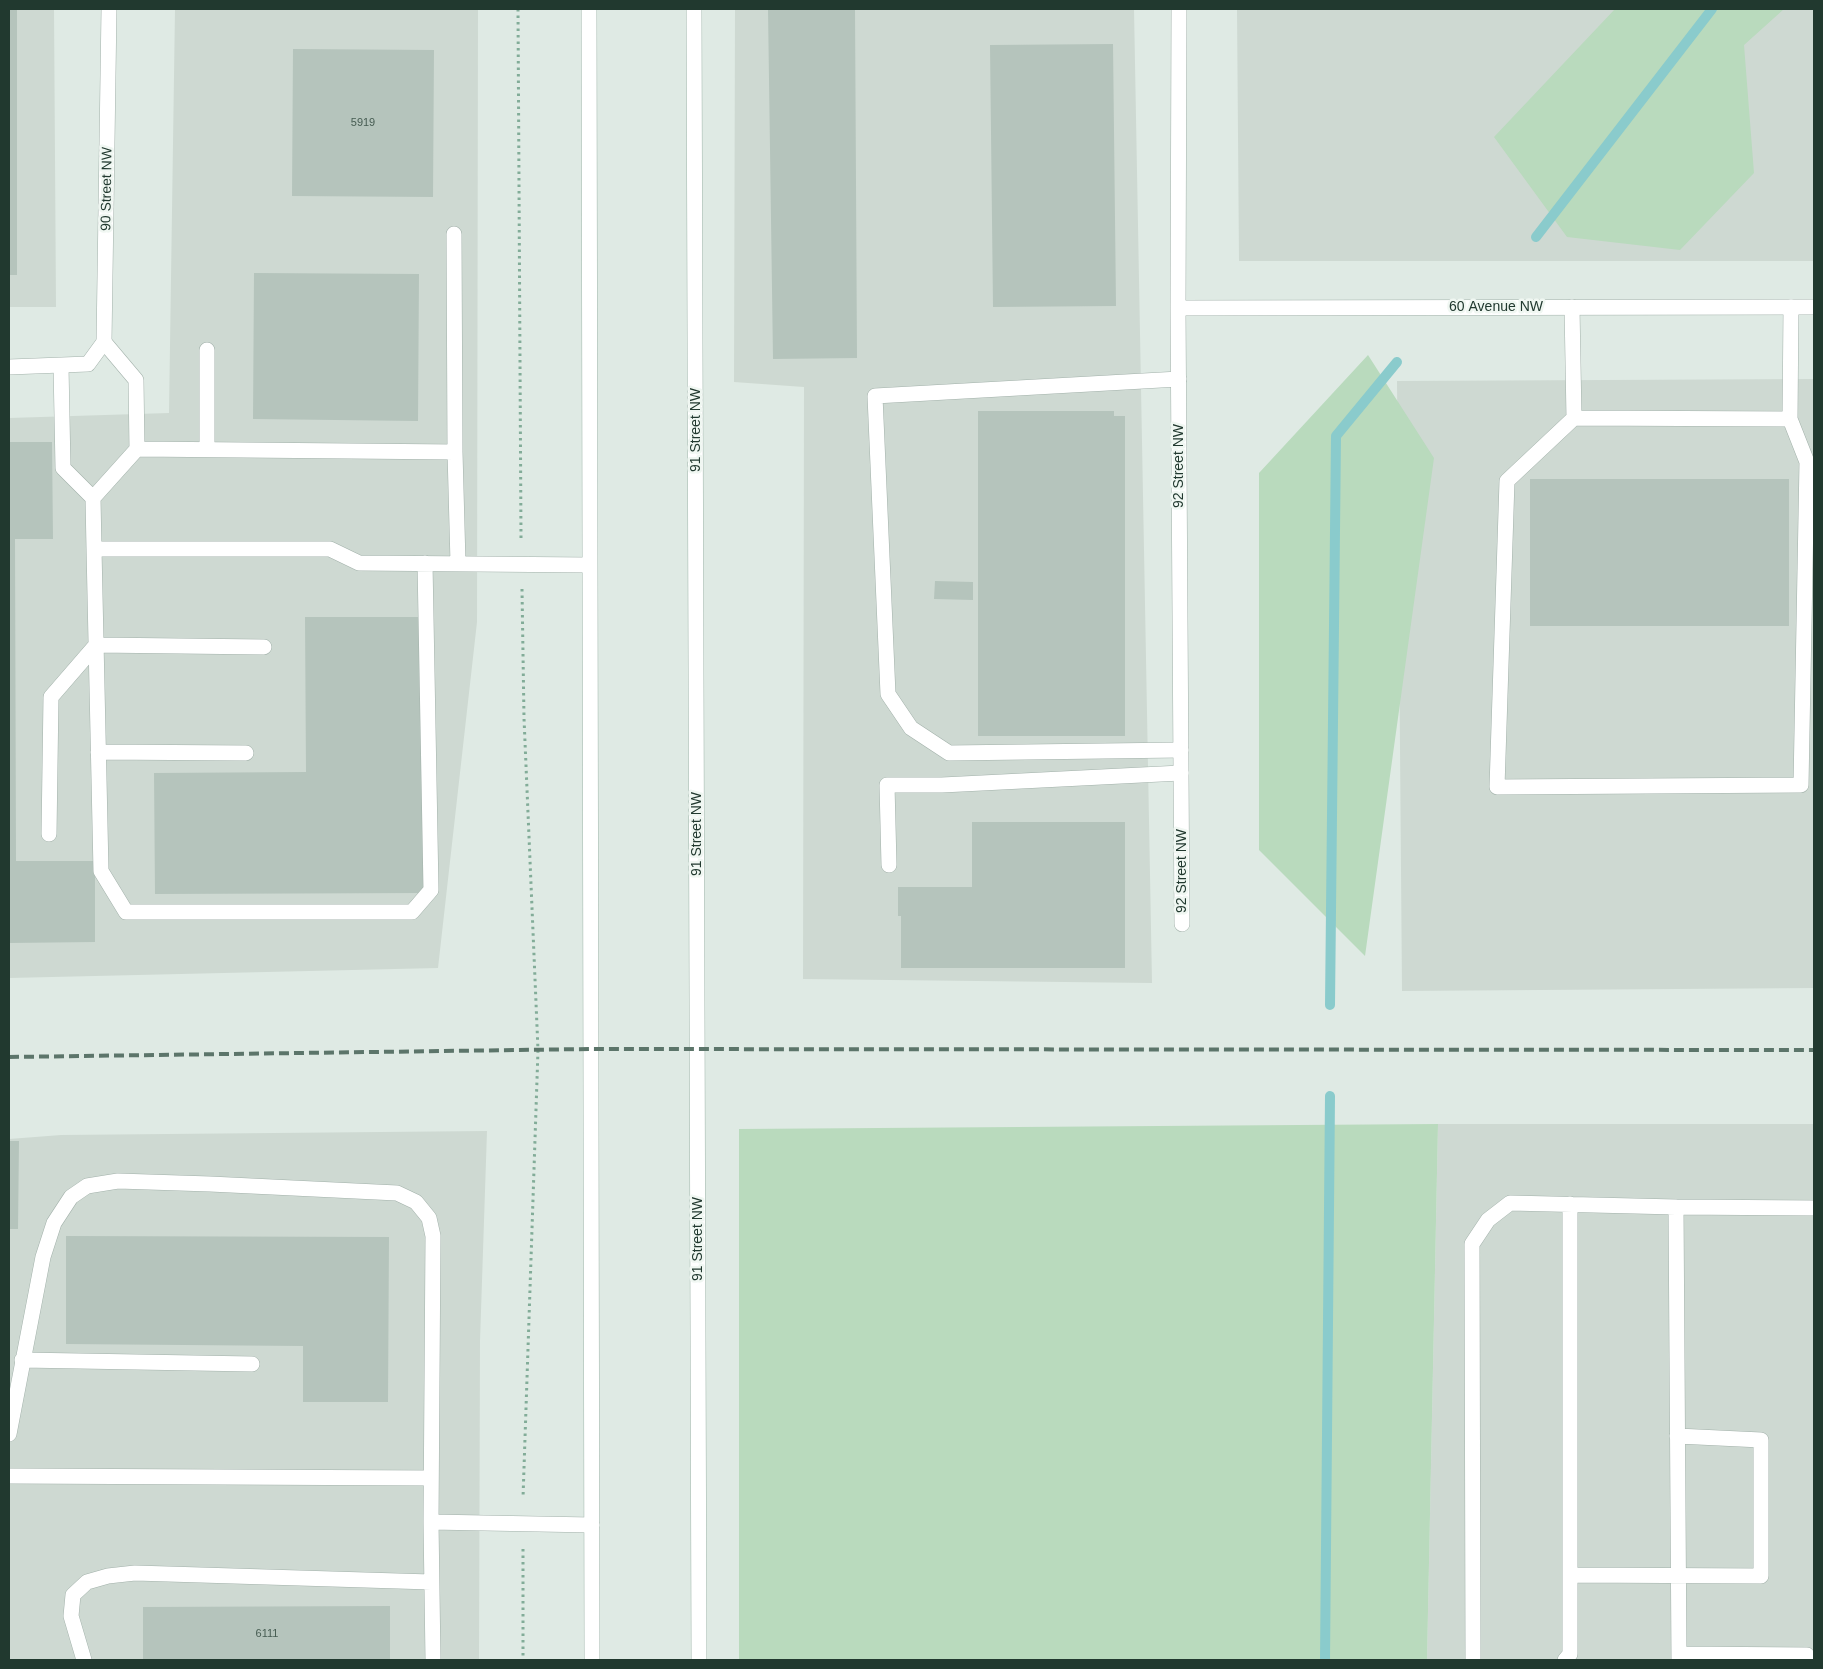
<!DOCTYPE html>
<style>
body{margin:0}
#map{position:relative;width:1823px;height:1669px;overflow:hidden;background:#dfeae4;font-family:Arial,sans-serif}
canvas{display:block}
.frame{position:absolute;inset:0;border:10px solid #21392f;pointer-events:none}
</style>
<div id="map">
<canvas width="1823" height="1669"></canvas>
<div class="frame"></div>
</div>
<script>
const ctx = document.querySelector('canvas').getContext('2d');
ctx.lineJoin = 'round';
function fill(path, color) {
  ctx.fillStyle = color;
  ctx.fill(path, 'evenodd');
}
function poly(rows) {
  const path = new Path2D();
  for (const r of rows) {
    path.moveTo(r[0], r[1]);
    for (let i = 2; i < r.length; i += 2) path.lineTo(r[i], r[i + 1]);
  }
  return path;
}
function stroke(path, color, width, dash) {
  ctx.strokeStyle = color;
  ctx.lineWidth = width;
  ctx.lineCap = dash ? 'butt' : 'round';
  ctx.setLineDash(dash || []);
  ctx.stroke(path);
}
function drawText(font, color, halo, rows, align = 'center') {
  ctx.font = font + ' Arial,sans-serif';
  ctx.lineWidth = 5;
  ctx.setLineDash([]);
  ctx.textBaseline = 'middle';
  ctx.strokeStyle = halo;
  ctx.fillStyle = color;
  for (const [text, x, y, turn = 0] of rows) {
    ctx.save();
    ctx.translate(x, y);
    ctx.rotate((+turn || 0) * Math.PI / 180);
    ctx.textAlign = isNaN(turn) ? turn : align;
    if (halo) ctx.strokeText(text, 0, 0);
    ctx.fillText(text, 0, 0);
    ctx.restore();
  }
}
fill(poly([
 [9,9,54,9,56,307,9,307],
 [175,9,478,9,477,622,438,968,9,978,9,418,169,413],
 [735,9,1134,9,1152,983,803,979,804,387,734,382],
 [1237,9,1814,9,1814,261,1239,261],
 [1814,379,1814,988,1402,991,1397,381],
 [1438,1124,1814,1124,1814,1660,1427,1660],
 [487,1131,480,1341,479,1660,9,1660,9,1139,61,1135]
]), '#ced9d2');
fill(poly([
 [1615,9,1784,9,1744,45,1754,173,1680,250,1567,237,1494,137],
 [1368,355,1434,458,1365,956,1259,850,1259,473],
 [1438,1124,1427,1660,739,1660,739,1129]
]), '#b9dabd');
stroke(poly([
 [1536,237,1712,9],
 [1330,1005,1336,436,1397,362],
 [1325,1660,1330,1096]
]), '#8acbcc', 10);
fill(poly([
 [9,9,17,9,17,275,9,275],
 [768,9,855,9,857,358,773,359],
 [1113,44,1116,306,993,307,990,45],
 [293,49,434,50,433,197,292,196],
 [254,273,419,274,418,421,253,419],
 [978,411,1114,411,1114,416,1125,416,1125,736,978,736],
 [9,442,52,442,53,539,15,539,16,861,95,861,95,942,9,943],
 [1530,479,1789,479,1789,626,1530,626],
 [935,581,973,582,973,600,934,599],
 [305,617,425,617,426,893,155,894,154,773,306,772],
 [972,822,1125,822,1125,968,901,968,901,916,898,916,898,887,972,887],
 [9,1141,19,1141,18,1229,9,1229],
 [66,1236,389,1237,388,1402,303,1402,303,1346,66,1344],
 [390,1606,390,1660,143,1660,143,1607]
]), '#b5c4bc');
const service = poly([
 [454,234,455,452],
 [1572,307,1574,418,1790,419,1807,462,1801,785,1497,787,1507,481,1574,418],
 [61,366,63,468,93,498,94,549],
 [1179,379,875,396,888,694,911,728,949,753,1181,750],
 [1790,419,1791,307],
 [137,449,455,452,458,563],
 [207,449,207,350],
 [93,498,137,449,136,380,104,342],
 [425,563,431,890,412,912,126,912,101,871,94,549,330,549,359,563,589,565],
 [98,752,246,753],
 [49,834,51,697,96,645,264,647],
 [889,865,887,785,942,785,1181,773],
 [1676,1207,1814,1208],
 [22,1360,252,1364],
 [9,1434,43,1257,54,1223,71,1197,87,1186,118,1181,210,1184,397,1193,416,1202,429,1218,433,1236,431,1522,592,1525],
 [9,1476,431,1478],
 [431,1522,433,1660],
 [1570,1575,1761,1576,1761,1440,1677,1436],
 [1679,1654,1807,1655],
 [84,1660,71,1616,73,1595,87,1582,108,1576,135,1573,431,1582],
 [1473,1660,1472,1244,1488,1220,1510,1203,1676,1207,1679,1660],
 [1565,1660,1570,1654,1570,1204]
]);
const minor = poly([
 [1179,9,1178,308,1182,924],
 [1178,308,1814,307],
 [9,367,88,364,104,342,109,9]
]);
const secondary = poly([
 [589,9,592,1660],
 [694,9,699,1660]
]);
stroke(service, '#a2b1aa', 16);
stroke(minor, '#a2b1aa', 16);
stroke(secondary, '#9fb5aa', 16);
stroke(poly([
 [518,9,521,538],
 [522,589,524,718,538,1050,523,1498],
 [523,1549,523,1660]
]), '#82ac98', 3, [2.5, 4]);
stroke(service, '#fff', 15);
stroke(minor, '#fff', 15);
stroke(secondary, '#fff', 15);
stroke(poly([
 [9,1057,590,1049,1814,1050]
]), '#5c756a', 4, [10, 5]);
drawText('11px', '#465c52', null, [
 ["5919",363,123],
 ["6111",267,1634]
]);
drawText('14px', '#21392f', '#f0f7f2', [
 ["90 Street NW",107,189,-89],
 ["60 Avenue NW",1496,307],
 ["91 Street NW",696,430,-90],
 ["92 Street NW",1179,466,-90],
 ["91 Street NW",697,834,-90],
 ["92 Street NW",1182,871,-90],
 ["91 Street NW",698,1239,-90]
]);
</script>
